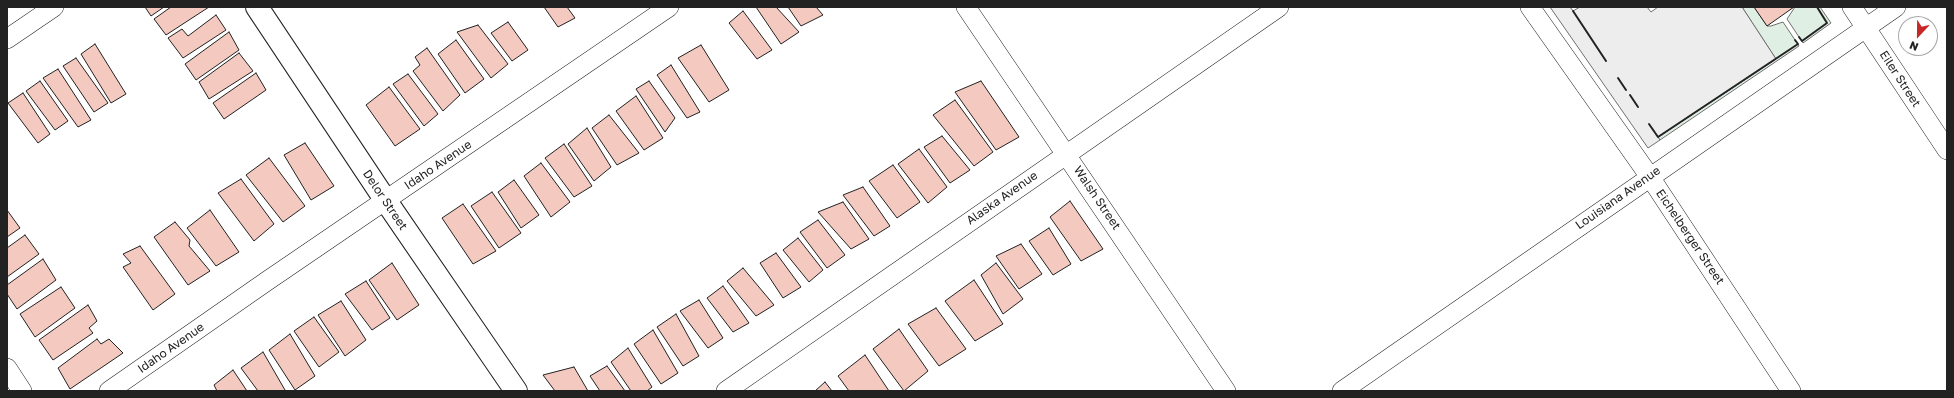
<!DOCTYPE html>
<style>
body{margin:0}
#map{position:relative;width:1954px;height:398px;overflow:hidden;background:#fff;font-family:"Golos Text",sans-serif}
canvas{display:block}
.frame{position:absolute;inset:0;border:8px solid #222;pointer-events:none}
.north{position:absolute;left:1898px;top:16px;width:40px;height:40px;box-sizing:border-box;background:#fff;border:1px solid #a7a7a7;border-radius:50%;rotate:202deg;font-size:11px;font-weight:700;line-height:16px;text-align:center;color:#222}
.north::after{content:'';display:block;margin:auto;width:14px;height:18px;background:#c62828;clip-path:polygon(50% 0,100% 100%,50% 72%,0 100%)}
</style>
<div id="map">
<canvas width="1954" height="398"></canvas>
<div class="frame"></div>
<div class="north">N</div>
</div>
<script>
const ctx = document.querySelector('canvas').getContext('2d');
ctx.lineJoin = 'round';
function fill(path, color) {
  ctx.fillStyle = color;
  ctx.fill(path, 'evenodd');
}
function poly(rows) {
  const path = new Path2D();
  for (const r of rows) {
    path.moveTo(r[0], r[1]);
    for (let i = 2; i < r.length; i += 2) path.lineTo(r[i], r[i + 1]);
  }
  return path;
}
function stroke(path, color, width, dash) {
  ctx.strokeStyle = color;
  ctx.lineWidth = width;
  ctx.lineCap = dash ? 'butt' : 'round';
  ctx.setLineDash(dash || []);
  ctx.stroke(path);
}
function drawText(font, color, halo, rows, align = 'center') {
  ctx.font = font + ' "Golos Text",sans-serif';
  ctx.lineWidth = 3;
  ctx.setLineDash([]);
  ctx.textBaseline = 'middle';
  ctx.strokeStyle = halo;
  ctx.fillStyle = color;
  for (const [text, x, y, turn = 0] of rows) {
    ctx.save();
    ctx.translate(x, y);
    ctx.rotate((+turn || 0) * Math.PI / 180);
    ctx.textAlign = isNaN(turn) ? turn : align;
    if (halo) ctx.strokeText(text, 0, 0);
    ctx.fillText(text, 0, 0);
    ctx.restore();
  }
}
const green = poly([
 [1742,7,1754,7,1767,26,1771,26,1783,22,1799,46,1660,140,1658,137,1776,59,1742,7],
 [1795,7,1820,7,1831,23,1803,43,1787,19,1795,7]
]);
fill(green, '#e0efe3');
stroke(green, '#6f6f6f', 1);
const parking = poly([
 [1550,7,1570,7,1573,11,1580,7,1647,7,1651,12,1658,7,1742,7,1776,59,1658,137,1660,140,1648,148,1550,7]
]);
fill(parking, '#ededed');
stroke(parking, '#6f6f6f', 1);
const building = poly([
 [145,7,164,7,151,16,145,7],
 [171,7,209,7,166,35,154,19,171,7],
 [544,7,567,7,575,18,558,27,544,7],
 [756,7,776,7,799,32,781,44,756,7],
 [788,7,816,7,823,15,801,26,788,7],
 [1754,7,1794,7,1767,26,1754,7],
 [743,11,772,50,757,59,729,23,743,11],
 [216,15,226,30,183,58,168,38,182,29,188,36,216,15],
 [508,22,528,50,512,61,491,33,508,22],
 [478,25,508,64,491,78,457,32,478,25],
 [229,32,239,50,196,80,185,64,229,32],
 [456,40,484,79,465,93,438,54,456,40],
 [95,44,126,94,111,103,81,54,95,44],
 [701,45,729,90,709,102,678,58,701,45],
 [427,48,460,95,443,111,413,71,420,65,415,57,427,48],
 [239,53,253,71,209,99,199,82,239,53],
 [76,58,108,103,94,112,63,66,76,58],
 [671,65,700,112,687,118,657,75,671,65],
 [58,69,91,120,78,127,43,78,58,69],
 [256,73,266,90,224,119,213,103,256,73],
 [408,74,438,114,424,126,393,84,408,74],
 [40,81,68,121,55,130,26,91,40,81],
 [649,81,675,118,665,132,636,89,649,81],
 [981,81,1019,137,996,150,955,92,981,81],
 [389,87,420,129,395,146,366,105,389,87],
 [23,93,50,134,38,143,8,103,23,93],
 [636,96,663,138,644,150,616,111,636,96],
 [955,100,993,152,974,166,933,115,955,100],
 [609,115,639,153,617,165,592,128,609,115],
 [587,128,611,167,594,181,568,144,587,128],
 [942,136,970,170,950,183,924,147,942,136],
 [305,143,334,186,311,200,284,155,305,143],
 [564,144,592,186,574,197,545,158,564,144],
 [919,149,947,187,928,203,898,164,919,149],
 [269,158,305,206,283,222,246,175,269,158],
 [541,163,570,202,551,217,524,176,541,163],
 [893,165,920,202,897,218,869,181,893,165],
 [241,179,274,224,254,241,218,193,241,179],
 [514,180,539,215,521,228,498,192,514,180],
 [863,187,890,226,874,236,843,195,863,187],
 [492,192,521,233,499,248,471,206,492,192],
 [1070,201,1103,249,1081,261,1050,217,1070,201],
 [843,202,869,239,851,249,818,212,843,202],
 [463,204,496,251,473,264,442,218,463,204],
 [7,210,20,228,7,237,7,210],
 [210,210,239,252,216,266,187,228,210,210],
 [818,220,845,255,827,268,800,232,818,220],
 [175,222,190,240,189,246,210,271,188,285,154,237,175,222],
 [1049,228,1071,264,1053,275,1029,241,1049,228],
 [25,235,39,254,7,277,7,248,25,235],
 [798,238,823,270,809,282,783,250,798,238],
 [1021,244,1042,274,1019,289,996,256,1021,244],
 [140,246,175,294,153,310,123,267,131,263,123,254,140,246],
 [776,253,801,287,783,298,760,263,776,253],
 [43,259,56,280,17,309,7,294,7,285,43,259],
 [392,263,419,305,397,320,369,280,392,263],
 [996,263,1023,299,1003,314,981,275,996,263],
 [743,268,774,305,756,316,727,281,743,268],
 [974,280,1003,324,975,341,945,301,974,280],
 [366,281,390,318,372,330,345,294,366,281],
 [723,286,749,323,733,332,707,298,723,286],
 [61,287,75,308,35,337,20,314,61,287],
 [699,300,723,338,708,348,680,311,699,300],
 [341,301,366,340,345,356,318,315,341,301],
 [88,305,97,321,89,328,93,333,53,360,39,340,88,305],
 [936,308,966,349,939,366,908,324,936,308],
 [676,314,699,356,683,366,657,327,676,314],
 [314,317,339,352,319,367,294,331,314,317],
 [899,329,928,371,904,391,873,349,899,329],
 [653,330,678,373,661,384,634,344,653,330],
 [290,334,315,376,295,390,269,350,290,334],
 [97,339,101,344,109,339,123,353,70,389,58,368,97,339],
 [628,348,652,387,647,391,631,391,611,362,628,348],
 [263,352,285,390,284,391,258,391,241,368,263,352],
 [865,355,889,391,849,391,838,376,865,355],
 [607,366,625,391,600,391,590,376,607,366],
 [574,367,588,391,555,391,543,375,574,367],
 [233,370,247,391,217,391,214,385,233,370],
 [825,382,832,391,815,391,825,382]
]);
fill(building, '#f3c9c0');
stroke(building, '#222', 1);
const minor = poly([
 [966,7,1226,391],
 [1530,7,1650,177,1791,391],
 [1852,7,1947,150],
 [7,39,54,7],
 [7,368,22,391],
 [109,391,267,281,669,7],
 [726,391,1279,7],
 [1342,391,1896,7]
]);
const tertiary = poly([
 [257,7,386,201,516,391]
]);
stroke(minor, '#222', 20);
stroke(tertiary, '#222', 24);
stroke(minor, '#fff', 19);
stroke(tertiary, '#fff', 22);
stroke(poly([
 [1573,11,1606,61],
 [1799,37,1802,41,1827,23,1817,7],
 [1618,78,1626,90],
 [1630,95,1638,107],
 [1649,124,1658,137,1798,44,1795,40]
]), '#222', 2);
drawText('12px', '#222', '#fff', [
 ["Eiler Street",1900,79,57],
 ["Idaho Avenue",438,165,-34],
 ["Alaska Avenue",1002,198,-35],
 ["Walsh Street",1097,198,56],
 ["Louisiana Avenue",1618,198,-35],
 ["Delor Street",385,200,56],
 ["Eichelberger Street",1690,237,56],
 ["Idaho Avenue",171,348,-35]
]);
</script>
